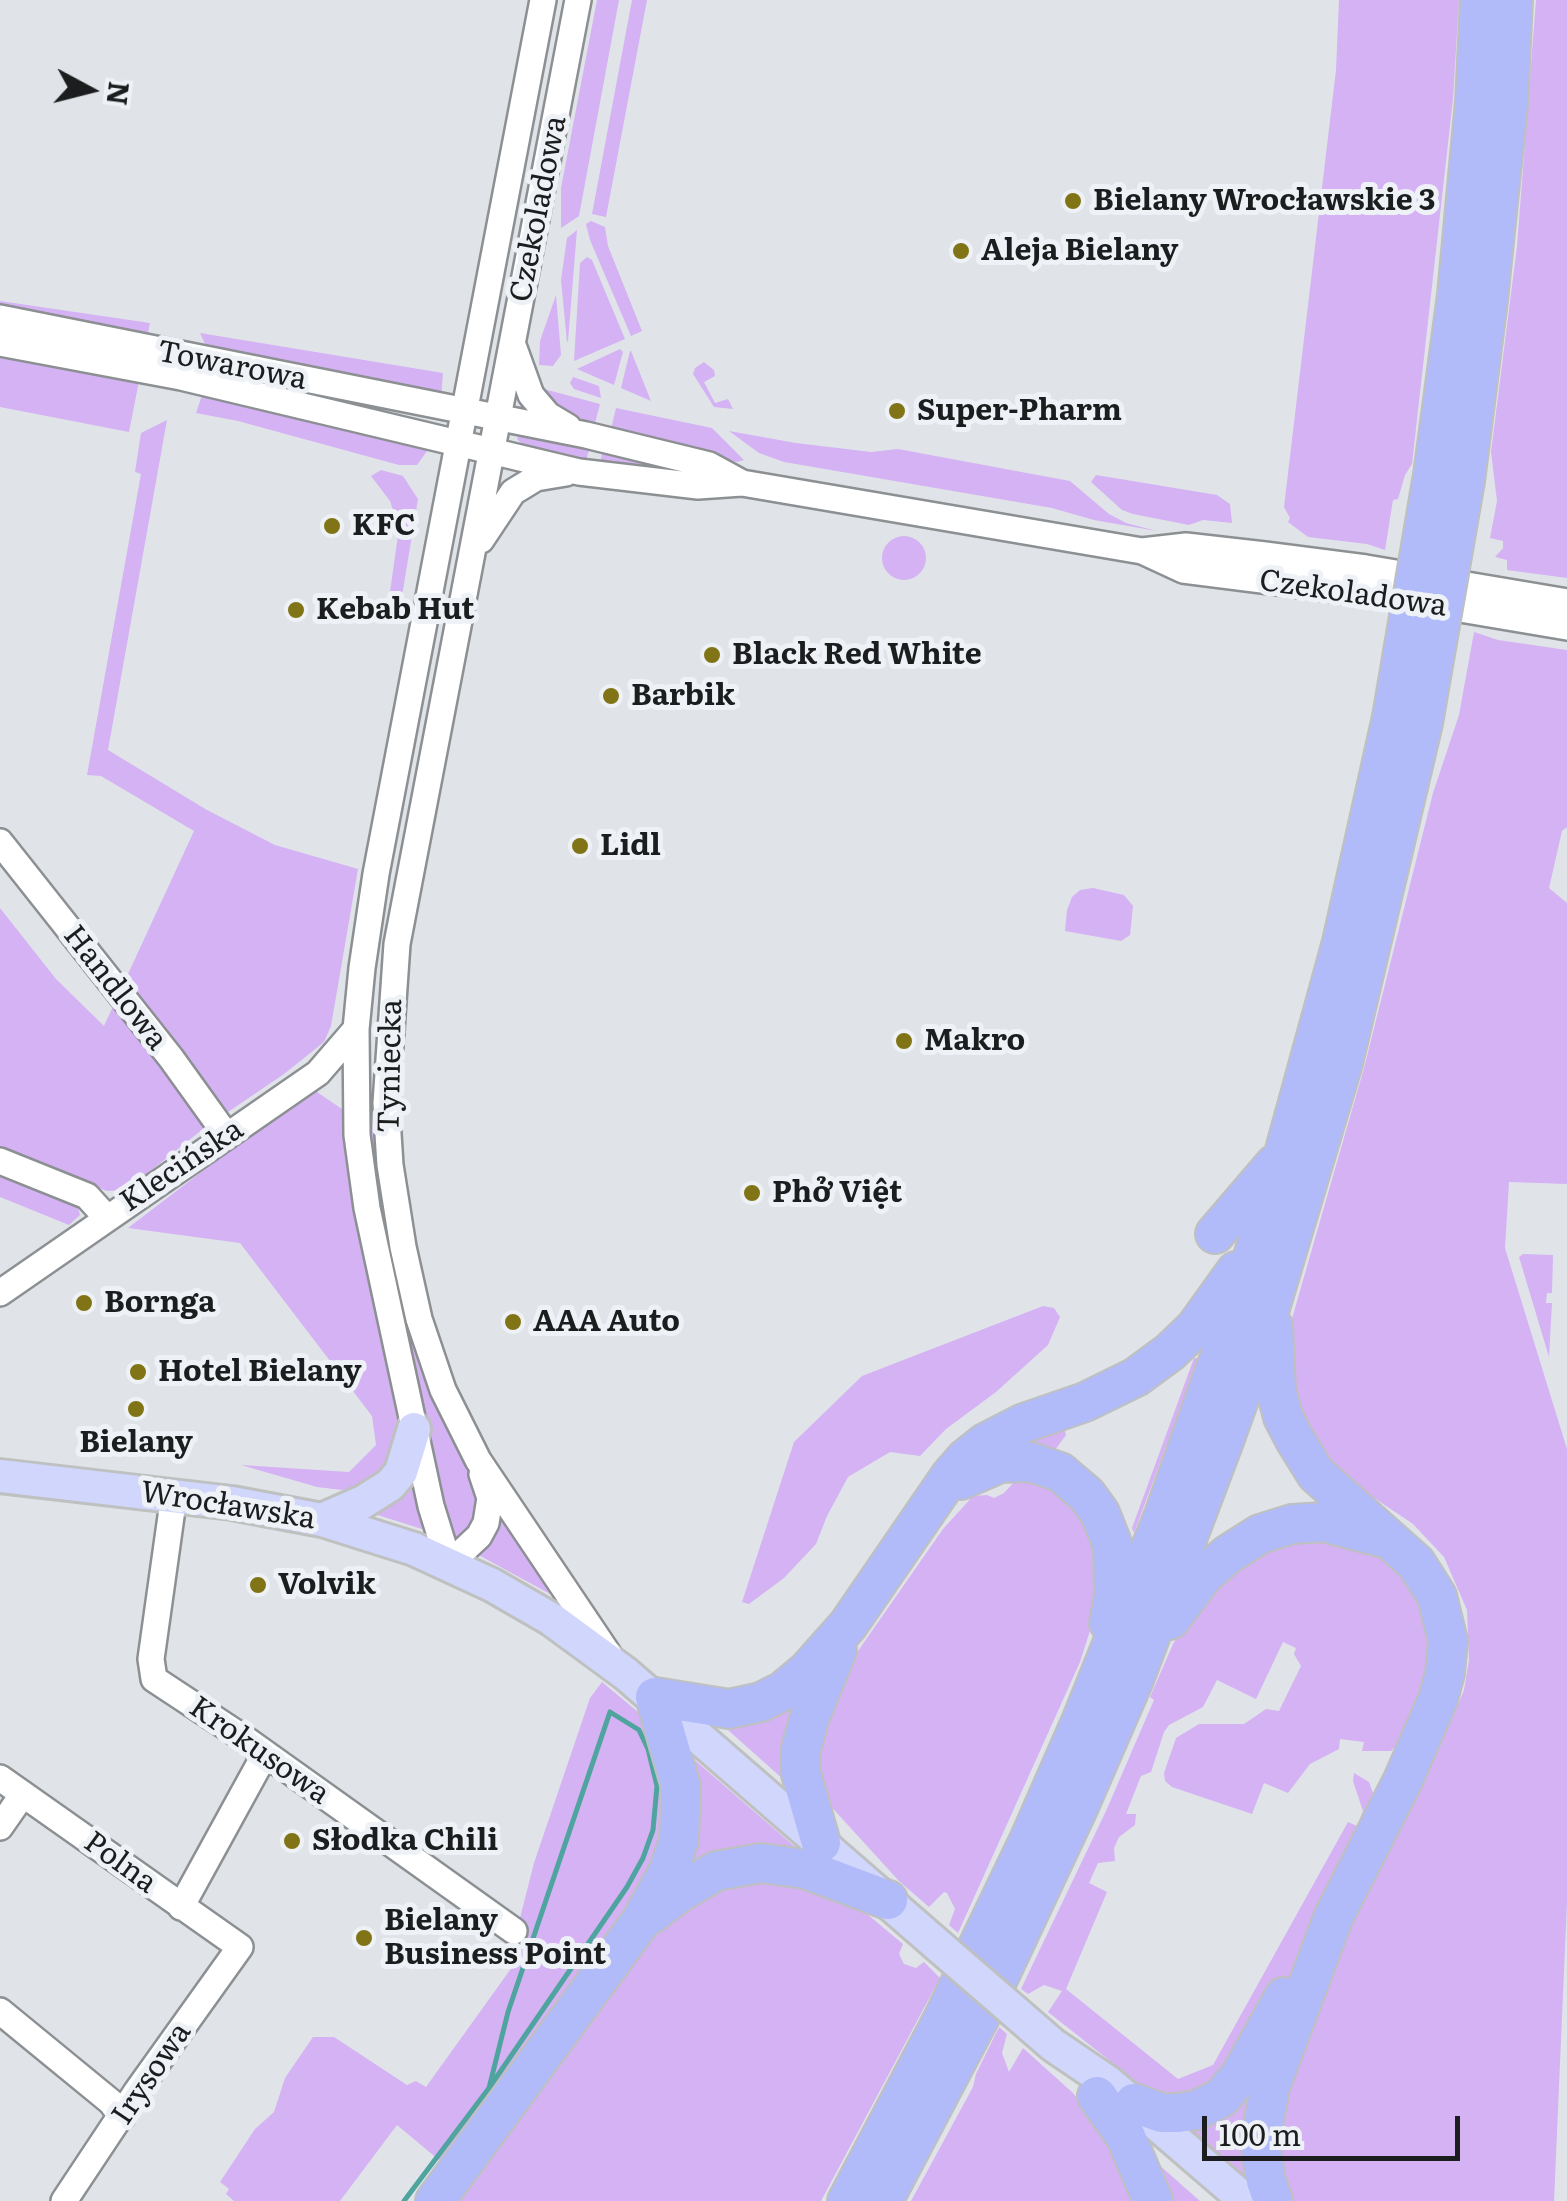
<!DOCTYPE html>
<meta charset="utf-8">
<style>
body{margin:0}
#map{position:relative;width:1567px;height:2201px;overflow:hidden;background:#e0e4e8;font-family:Literata,serif}
canvas{display:block}
.north{position:absolute;left:40px;top:40px;width:100px;height:100px;-webkit-text-stroke:8px #eef2f6;paint-order:stroke;rotate:97deg;font-size:28px;font-weight:700;line-height:40px;text-align:center;color:#1c1d1e}
.north::after{content:'';display:block;margin:auto;width:35px;height:45px;background:#1c1d1e;clip-path:polygon(50% 0,100% 100%,50% 72%,0 100%)}
.scale{position:absolute;left:1202px;top:2116px;width:258px;height:45px;box-sizing:border-box;border:5px solid #1c1d1e;border-top:0;padding-left:12px;font-size:30px;line-height:35px;white-space:nowrap;color:#1c1d1e;-webkit-text-stroke:8px #eef2f6;paint-order:stroke}
</style>
<div id="map">
<canvas width="1567" height="2201"></canvas>
<div class="north">N</div>
<div class="scale">100 m</div>
</div>
<script>
const ctx = document.querySelector('canvas').getContext('2d');
ctx.lineJoin = 'round';
function fill(path, color) {
  ctx.fillStyle = color;
  ctx.fill(path, 'evenodd');
}
function poly(rows) {
  const path = new Path2D();
  for (const r of rows) {
    if (r.length === 3) {
      path.moveTo(r[0] + r[2], r[1]);
      path.arc(r[0], r[1], r[2], 0, 2 * Math.PI);
      continue;
    }
    path.moveTo(r[0], r[1]);
    for (let i = 2; i < r.length; i += 2) path.lineTo(r[i], r[i + 1]);
  }
  return path;
}
function stroke(path, color, width, dash) {
  ctx.strokeStyle = color;
  ctx.lineWidth = width;
  ctx.lineCap = dash ? 'butt' : 'round';
  ctx.setLineDash(dash || []);
  ctx.stroke(path);
}
function drawText(font, color, halo, rows, align = 'center') {
  ctx.font = font + ' Literata,serif';
  ctx.lineWidth = 10;
  ctx.setLineDash([]);
  ctx.textBaseline = 'middle';
  ctx.strokeStyle = halo;
  ctx.fillStyle = color;
  for (const [text, x, y, turn = 0] of rows) {
    ctx.save();
    ctx.translate(x, y);
    ctx.rotate((+turn || 0) * Math.PI / 180);
    ctx.textAlign = isNaN(turn) ? turn : align;
    if (halo) ctx.strokeText(text, 0, 0);
    ctx.fillText(text, 0, 0);
    ctx.restore();
  }
}
fill(poly([
 [597,0,619,0,579,216,561,228,561,188],
 [632,0,647,0,606,217,592,214],
 [1339,0,1459,0,1453,99,1412,464,1405,475,1398,499,1393,500,1385,550,1367,544,1308,537,1288,522,1290,518,1284,507,1336,70],
 [1536,0,1567,0,1567,578,1507,570,1507,560,1495,557,1503,548,1503,541,1490,538,1497,501,1491,452,1517,246],
 [591,221,605,227,608,246,642,331,631,336,590,240,586,224],
 [577,230,568,341,567,342,561,280,567,238],
 [587,257,592,260,625,339,574,361,580,263],
 [556,295,561,355,553,366,539,365,540,341],
 [0,301,150,323,147,337,0,309],
 [200,333,443,373,441,397,214,352,206,346],
 [620,349,623,352,614,385,577,369],
 [630,351,631,351,651,401,621,388],
 [0,354,139,381,129,432,0,407],
 [704,362,714,370,715,376,704,382,715,403,728,399,733,409,714,407,693,374,695,368],
 [573,377,599,386,601,398,574,389,570,383],
 [540,388,600,404,594,427,560,412],
 [202,395,430,447,417,465,399,465,238,421,196,413],
 [616,408,712,428,744,460,737,462,610,433],
 [167,420,108,750,207,810,275,845,358,869,331,1026,324,1042,284,1074,203,1129,134,1184,123,1190,107,1191,0,1150,0,908,56,979,104,1026,194,831,101,776,87,775,141,474,135,472,141,433],
 [729,431,796,443,871,452,898,449,1070,481,1109,514,1126,523,1157,531,1094,520,1052,508,784,462,759,453],
 [524,434,590,447,585,464,529,451,517,439,519,435],
 [603,450,674,469,673,472,600,463],
 [381,470,403,476,418,499,400,608,388,606,399,528,390,501,371,476],
 [1096,475,1217,495,1230,504,1232,523,1203,520,1189,525,1133,514,1122,510,1091,482],
 [904,558,22],
 [1474,632,1498,640,1567,650,1567,827,1562,831,1549,888,1567,903,1567,1184,1509,1182,1505,1248,1567,1449,1567,1903,1554,2201,1286,2201,1270,2146,1320,1990,1454,1714,1464,1690,1469,1660,1467,1610,1444,1557,1413,1524,1337,1473,1297,1416,1287,1336,1364,1068,1433,793,1459,715],
 [1093,888,1124,895,1133,906,1130,935,1121,941,1065,931,1067,910,1072,897,1080,890],
 [311,1088,345,1111,364,1254,400,1434,395,1456,370,1484,342,1490,317,1487,241,1465,349,1472,376,1445,372,1416,240,1243,128,1228],
 [367,1112,372,1112,377,1175,399,1284,481,1490,478,1520,461,1539,453,1538,448,1529,378,1206],
 [0,1168,77,1204,80,1215,69,1225,0,1197],
 [1523,1254,1553,1255,1552,1293,1547,1293,1546,1303,1552,1303,1549,1357,1519,1257],
 [1043,1306,1054,1308,1060,1317,1048,1345,996,1392,946,1429,920,1456,890,1452,848,1477,827,1516,816,1544,784,1578,749,1604,742,1602,794,1442,862,1376],
 [1194,1358,1197,1358,1197,1364,1134,1533,1132,1528],
 [1062,1420,1066,1435,1052,1454,991,1450],
 [411,1474,428,1531,368,1512],
 [1016,1480,1034,1481,1070,1496,1097,1542,1096,1612,1080,1662,958,1933,949,1925,955,1909,947,1893,944,1892,929,1907,899,1881,826,1801,814,1765,844,1671,943,1529,973,1496,987,1495,994,1498,1004,1493],
 [500,1513,561,1600,475,1553],
 [1284,1532,1387,1554,1421,1596,1432,1645,1423,1700,1417,1700,1399,1743,1391,1751,1362,1751,1364,1742,1340,1739,1339,1749,1310,1764,1288,1793,1264,1783,1252,1814,1172,1787,1165,1781,1164,1773,1176,1738,1199,1724,1244,1724,1266,1709,1279,1711,1301,1666,1294,1654,1296,1648,1283,1642,1256,1699,1217,1680,1203,1707,1169,1725,1164,1732,1151,1772,1141,1776,1126,1814,1136,1814,1135,1825,1119,1837,1114,1848,1115,1861,1098,1863,1089,1883,1107,1892,1066,1989,1178,2079,1213,2065,1348,1822,1357,1826,1363,1811,1353,1781,1354,1773,1369,1782,1374,1796,1298,1963,1243,2056,1186,2105,1147,2090,1048,2012,1062,1991,1044,1985,1028,1994,1021,1989,1106,1811,1154,1700,1150,1697,1173,1644,1217,1578],
 [602,1682,644,1717,669,1767,658,1867,445,2165,397,2125,340,2201,234,2201,226,2194,229,2189,220,2182,255,2129,274,2112,285,2078,313,2037,334,2037,407,2085,416,2081,426,2087,520,1956,523,1936,520,1918,534,1863,590,1698],
 [801,1690,793,1788,719,1722],
 [690,1756,808,1858,677,1877],
 [751,1872,849,1899,903,1944,899,1954,904,1964,916,1968,924,1962,940,1978,821,2201,449,2201,660,1920],
 [999,2027,1007,2034,1002,2053,1009,2072,1023,2048,1073,2093,1107,2136,1140,2201,911,2201,973,2087,976,2074],
 [1267,2049,1257,2190,1182,2125],
 [1149,2156,1200,2201,1161,2201]
]), '#d4b2f4');
stroke(poly([
 [404,2201,489,2088,627,1887,643,1858,653,1830,657,1786,648,1749,639,1730,610,1712,508,2012,489,2088]
]), '#4fa49f', 5);
const minor = poly([
 [578,0,397,944,386,1103,390,1165,403,1247,419,1319,443,1390,478,1460,611,1658],
 [0,318,586,435,709,465,742,483],
 [0,343,181,377,579,472,698,486,742,483,1142,551,1186,546,1265,555,1366,568,1567,602],
 [514,348,531,395,548,415,568,427],
 [481,540,513,492,536,478,566,473],
 [1142,551,1183,570,1365,593,1567,627],
 [0,842,171,1058,227,1136],
 [0,1161,87,1196,107,1218],
 [0,1293,318,1073,356,1029],
 [482,1474,490,1498,486,1523,479,1536,449,1564,431,1506,367,1208,357,1135,356,1029,362,968,376,874,543,0],
 [174,1495,151,1659,154,1679,245,1739,514,1931],
 [0,1778,240,1947,137,2091,64,2201],
 [0,1827,23,1794],
 [181,1907,265,1754],
 [0,2011,111,2102,122,2117]
]);
const major = poly([
 [0,1476,232,1503,322,1520,414,1549,492,1585,551,1619,626,1674,941,1948],
 [322,1520,363,1502,390,1485,401,1472,414,1429],
 [1015,2012,1053,2045,1109,2083,1246,2201]
]);
const highway = poly([
 [1433,475,1457,295,1475,101,1480,0],
 [1465,481,1488,300,1508,104,1513,0],
 [1215,1234,1275,1164],
 [1273,1326,1276,1390,1283,1417,1295,1440,1316,1474,1416,1563,1437,1596,1448,1641,1445,1673,1438,1699,1403,1780,1333,1918,1270,2087,1260,2142,1266,2181,1273,2201],
 [961,1480,1000,1463,1031,1462,1060,1472,1087,1495,1100,1513,1113,1546,1114,1595,1109,1623],
 [1170,1620,1203,1576,1227,1555,1260,1534,1292,1524,1323,1522,1380,1537],
 [655,1697,729,1709,761,1702,783,1691,807,1671,848,1625,951,1475,965,1459,985,1443,1024,1423,1085,1402,1136,1377,1170,1352,1195,1328,1236,1271],
 [821,1843,801,1774,801,1749,809,1719,837,1650],
 [651,1914,680,1892,716,1871,761,1863,805,1869,888,1900],
 [1097,2096,1126,2137,1153,2201],
 [1134,2103,1162,2113,1178,2113,1197,2110,1221,2098,1240,2076,1284,1997],
 [435,2201,641,1921,668,1872,679,1840,681,1787,655,1697],
 [847,2201,943,2019,1030,1838,1080,1724,1164,1515,1241,1297,1285,1150,1342,942,1392,717],
 [883,2201,982,2013,1080,1804,1133,1682,1224,1441,1262,1335,1343,1063,1423,723]
]);
stroke(minor, '#8c9093', 30);
stroke(major, '#bfc0c0', 38);
stroke(highway, '#bfc0c0', 42);
stroke(minor, '#fff', 25);
stroke(major, '#d1d6fc', 32);
stroke(highway, '#b2bbfa', 38);
const majorBridge = poly([
 [941,1948,1015,2012]
]);
const highwayBridge = poly([
 [1392,717,1433,475],
 [1423,723,1465,481]
]);
stroke(majorBridge, '#bfc0c0', 38, []);
stroke(highwayBridge, '#bfc0c0', 42, []);
stroke(majorBridge, '#d1d6fc', 32);
stroke(highwayBridge, '#b2bbfa', 38);
for (const [x, y, r, color] of [
 [1073,201,10,"#807416"],
 [961,251,10,"#807416"],
 [897,411,10,"#807416"],
 [332,526,10,"#807416"],
 [296,610,10,"#807416"],
 [712,655,10,"#807416"],
 [611,696,10,"#807416"],
 [580,846,10,"#807416"],
 [904,1041,10,"#807416"],
 [752,1193,10,"#807416"],
 [84,1303,10,"#807416"],
 [513,1322,10,"#807416"],
 [138,1372,10,"#807416"],
 [136,1409,10,"#807416"],
 [258,1585,10,"#807416"],
 [292,1841,10,"#807416"],
 [364,1938,10,"#807416"]
]) {
  const dot = new Path2D();
  dot.arc(x, y, r, 0, 2 * Math.PI);
  ctx.fillStyle = color;
  ctx.fill(dot);
  stroke(dot, '#eef2f6', 4);
}
drawText('bold 30px', '#1c1d1e', '#eef2f6', [
 ["Bielany Wrocławskie 3",1093,201],
 ["Aleja Bielany",981,251],
 ["Super-Pharm",917,411],
 ["KFC",352,526],
 ["Kebab Hut",316,610],
 ["Black Red White",732,655],
 ["Barbik",631,696],
 ["Lidl",600,846],
 ["Makro",924,1041],
 ["Phở Việt",772,1193],
 ["Bornga",104,1303],
 ["AAA Auto",533,1322],
 ["Hotel Bielany",158,1372],
 ["Bielany",136,1443,"center"],
 ["Volvik",278,1585],
 ["Słodka Chili",312,1841],
 ["Bielany",384,1921],
 ["Business Point",384,1955]
], 'left');
drawText('30px', '#1c1d1e', '#eef2f6', [
 ["Czekoladowa",539,209,-79],
 ["Towarowa",232,366,11],
 ["Czekoladowa",1353,594,8],
 ["Handlowa",115,988,52],
 ["Tyniecka",391,1066,-89],
 ["Klecińska",182,1166,-34],
 ["Wrocławska",228,1506,9],
 ["Krokusowa",259,1751,35],
 ["Polna",120,1863,36],
 ["Irysowa",152,2074,-56]
]);
</script>
